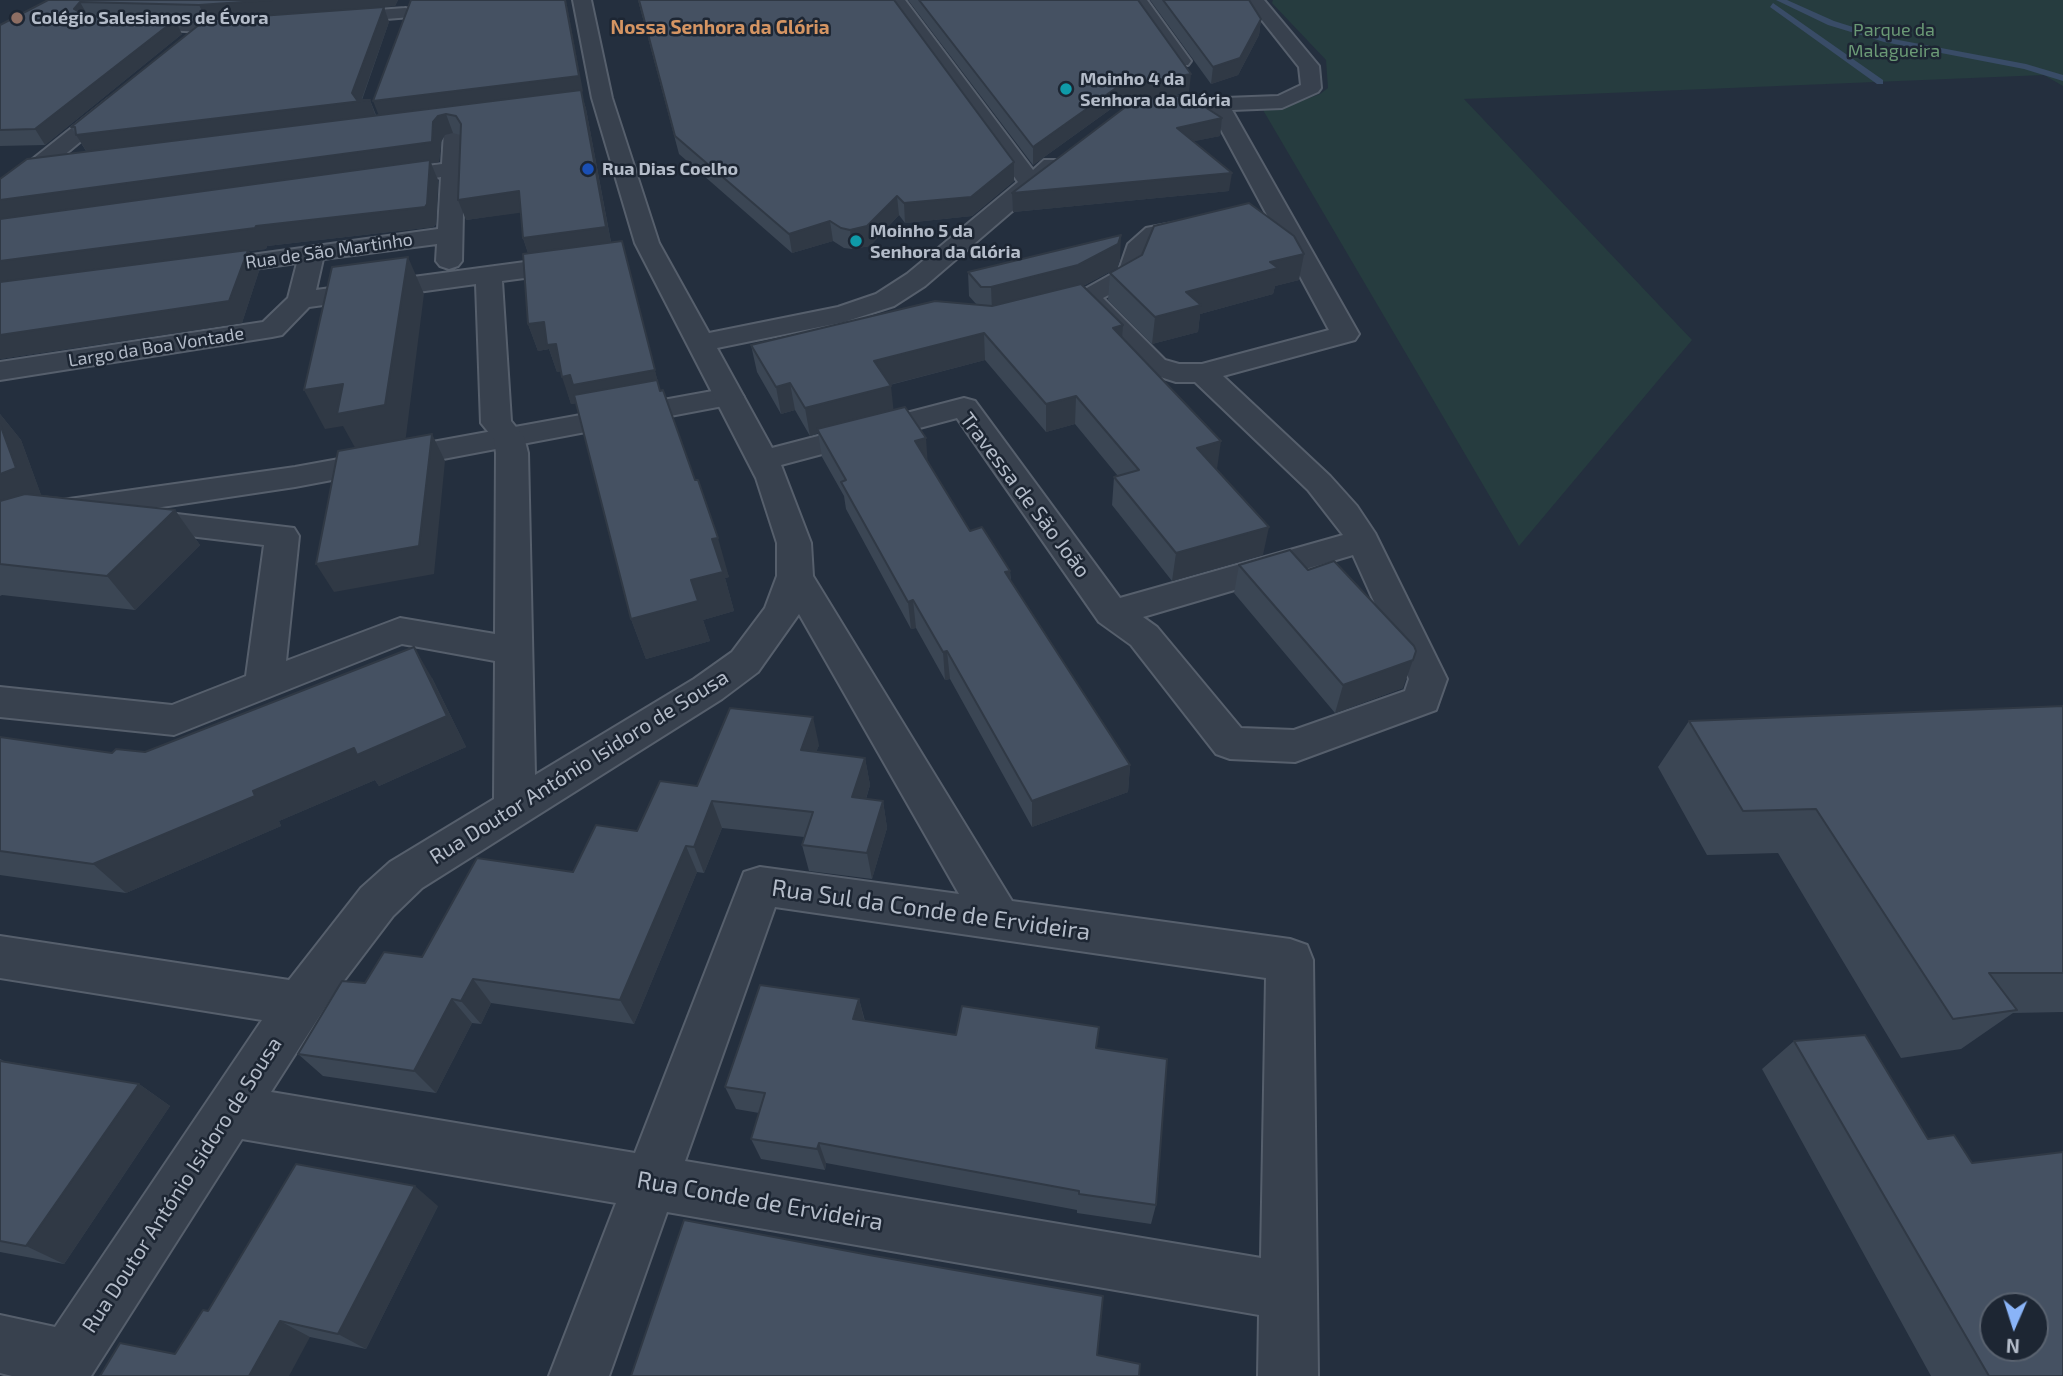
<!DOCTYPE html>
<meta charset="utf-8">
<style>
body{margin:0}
#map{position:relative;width:2063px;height:1376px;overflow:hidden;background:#242f3e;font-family:"Exo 2",sans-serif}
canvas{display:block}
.north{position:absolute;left:1979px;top:1292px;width:70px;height:70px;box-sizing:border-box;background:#1d2633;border:2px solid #59626f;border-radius:50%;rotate:183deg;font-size:19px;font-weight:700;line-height:28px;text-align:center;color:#b4bcc9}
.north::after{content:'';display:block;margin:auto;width:24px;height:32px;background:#8ab4f8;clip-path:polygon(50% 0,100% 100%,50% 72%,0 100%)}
</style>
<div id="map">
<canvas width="2063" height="1376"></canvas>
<div class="north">N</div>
</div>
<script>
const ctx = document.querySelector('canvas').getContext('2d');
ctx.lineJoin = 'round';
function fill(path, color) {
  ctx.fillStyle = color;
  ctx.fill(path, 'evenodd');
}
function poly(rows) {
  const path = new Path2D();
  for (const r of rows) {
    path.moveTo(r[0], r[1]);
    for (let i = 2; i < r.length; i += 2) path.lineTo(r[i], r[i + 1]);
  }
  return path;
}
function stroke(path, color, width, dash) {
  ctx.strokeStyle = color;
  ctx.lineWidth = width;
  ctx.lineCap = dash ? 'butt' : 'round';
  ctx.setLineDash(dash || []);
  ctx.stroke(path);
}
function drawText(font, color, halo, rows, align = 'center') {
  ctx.font = font + ' "Exo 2",sans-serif';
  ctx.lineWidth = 5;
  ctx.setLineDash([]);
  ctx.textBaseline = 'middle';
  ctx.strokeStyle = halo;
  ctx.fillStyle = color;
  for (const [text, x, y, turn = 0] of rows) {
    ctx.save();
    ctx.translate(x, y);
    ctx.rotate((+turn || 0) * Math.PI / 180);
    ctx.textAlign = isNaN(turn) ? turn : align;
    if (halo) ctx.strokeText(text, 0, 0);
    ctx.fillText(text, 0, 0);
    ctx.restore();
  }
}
fill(poly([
 [1273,0,2063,0,2063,86,2044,75,1464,99,1692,340,1519,546,1263,110,1235,111,1301,101,1320,94,1328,88,1326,60,1272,3]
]), '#263c3f');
fill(poly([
 [1776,0,1787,0,1834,21,1888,38,2026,64,2063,75,2063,81,2024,69,1884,42,1828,25,1776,0],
 [1773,3,1883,80,1883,84,1877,84,1770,7,1773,3]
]), '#394c67');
const pedestrian = poly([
 [729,388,739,391,744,397,739,403,295,487,62,522,50,518,45,511,50,504,62,500,295,467,729,388]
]);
const minor = poly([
 [573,0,591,0,612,98,659,243,709,333,838,307,876,294,907,274,1018,182,887,0,905,0,1033,170,1044,160,1060,160,1063,165,1060,170,925,286,894,306,844,322,717,348,772,448,964,398,975,401,1120,598,1343,535,1308,490,1195,382,1176,382,1145,372,1071,297,1075,291,1085,289,1119,270,1128,244,1146,228,1199,218,1208,220,1211,225,1208,230,1163,239,1151,247,1139,279,1103,298,1165,360,1179,364,1202,364,1329,330,1211,111,1146,113,1139,111,1136,107,1139,103,1146,101,1278,96,1301,85,1299,67,1246,0,1264,0,1319,66,1321,88,1318,92,1282,108,1232,110,1359,334,1355,340,1223,376,1330,476,1357,506,1375,533,1447,679,1436,710,1295,762,1230,759,1216,754,1131,645,1099,622,957,418,781,465,811,543,813,576,1012,901,1290,939,1307,945,1313,960,1318,1376,1258,1376,1259,1315,667,1212,609,1376,549,1376,616,1203,242,1139,91,1376,12,1376,0,1373,0,1315,55,1327,262,1020,0,978,0,936,289,980,361,888,390,862,494,799,495,661,402,644,174,735,0,717,0,687,172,705,246,676,264,545,123,528,118,520,123,512,135,509,294,528,299,536,286,661,400,618,495,634,496,453,494,439,481,423,476,284,309,307,282,335,272,337,0,380,0,362,263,322,288,298,297,263,203,276,194,273,190,268,194,263,438,229,441,177,382,186,374,184,371,179,374,174,382,172,442,164,445,116,448,112,462,112,465,116,462,261,458,266,449,269,440,266,436,261,437,244,323,259,316,290,577,255,586,258,590,263,586,268,577,271,502,281,511,421,524,437,528,453,535,775,694,679,732,652,765,608,777,576,777,543,756,478,635,243,592,98,573,0],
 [1353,555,1409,679,1405,691,1294,730,1241,728,1157,627,1143,617,1353,555],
 [799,614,959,894,760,867,744,872,635,1153,271,1092,333,995,393,916,422,888,722,699,758,672,799,614],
 [775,907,1266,978,1261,1258,685,1161,775,907],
 [1129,0,1147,0,1191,61,1188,65,1174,65,1129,0],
 [405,8,411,9,414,13,411,17,336,23,327,18,336,13,405,8],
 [124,19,206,22,215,27,206,32,118,28,115,24,124,19],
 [115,97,122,99,125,103,122,107,8,202,0,204,0,185,108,99,115,97]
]);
stroke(pedestrian, '#565f6c', 4);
stroke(minor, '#565f6c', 4);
fill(pedestrian, '#38414e');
fill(minor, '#38414e');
fill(poly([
 [48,0,398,0,395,6,206,19,89,16,182,34,45,145,0,146,0,25],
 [638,0,1014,162,1014,181,972,216,905,223,899,215,870,246,852,249,844,248,833,241,792,253,679,154],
 [908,0,1138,0,1189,92,1164,97,1222,118,1220,136,1194,141,1229,191,1013,212,1012,193,1131,103,1115,106,1033,165],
 [1150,0,1249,0,1261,19,1259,35,1238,75,1211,84],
 [384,7,389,22,362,100,370,100,376,115,583,91,581,92,586,109,611,242,622,241,660,391,729,577,725,578,734,611,703,620,710,641,646,659,631,619,576,403,571,404,561,371,557,372,549,349,538,351,528,324,528,253,523,238,521,212,466,220,460,135,453,133,445,135,441,142,439,162,431,163,438,180,436,224,433,227,267,246,266,249,249,251,259,271,242,323,0,359,0,179,86,151,71,127],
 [1120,259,1117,268,1083,286,1217,469,1216,469,1263,555,1172,581,1112,505,1114,477,1118,476,1075,424,1046,432,985,360,890,385,893,410,970,531,1010,571,1011,581,1130,765,1128,792,1032,827,950,679,945,680,916,628,911,629,846,509,844,496,822,457,818,433,810,436,795,410,781,414,757,372,751,345,977,305,969,296,968,272],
 [1110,273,1299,280,1275,286,1273,294,1200,314,1198,332,1152,344,1108,300],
 [0,414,21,440,41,495,175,510,200,545,135,610,2,595,0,596],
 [1239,565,1403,688,1335,713,1234,593],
 [432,678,466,747,379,786,375,780,279,821,281,826,126,893,0,875,0,737,112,753,145,752],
 [2063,706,2063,1012,2013,1013,1961,1049,1901,1058,1778,853,1707,855,1658,767,1689,721],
 [819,745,816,752,865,758,870,785,866,799,883,801,887,828,872,879,809,871,802,845,804,837,722,828,704,873,697,872,634,1024,491,1003,481,1024,472,1023,436,1093,323,1076,298,1054,365,983,422,957,573,872,637,831,697,786],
 [859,999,865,1021,956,1035,1096,1048,1156,1205,1151,1224,1077,1213,1077,1210,826,1163,825,1170,761,1159,751,1139,759,1113,736,1109,725,1087],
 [1794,1041,1928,1139,1972,1163,2063,1376,1931,1376,1762,1069],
 [0,1059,4,1061,139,1084,170,1106,64,1264,0,1252],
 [438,1206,366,1349,310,1337,175,1354]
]), '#3b4654');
fill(poly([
 [272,0,398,0,395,6,206,19,199,5],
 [565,0,566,0,583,91,581,92,586,109,612,248,530,259,523,238,581,92,379,116,373,101],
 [80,2,88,16,82,24,74,9],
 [384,7,389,22,361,101,370,100,376,117,87,152,76,135,352,93],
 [1261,19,1259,35,1238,75,1211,84,1213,67],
 [175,20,182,34,45,145,35,129],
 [1191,74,1189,92,1115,106,1033,165,1033,147,1116,88],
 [446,114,453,133,445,135,441,142,439,162,431,163,438,180,436,224,433,227,267,246,266,249,249,251,259,271,242,323,0,359,0,261,256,226,0,222,0,200,433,122,438,116],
 [1222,118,1220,136,1176,145,1177,128],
 [1014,162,1014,181,972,216,905,223,904,203],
 [1232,173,1229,191,1013,212,1012,193],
 [519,191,526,212,466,220,458,200],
 [897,196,899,215,870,246,852,249,850,230],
 [830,221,833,241,792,253,789,234],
 [1121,235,1120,259,1117,268,1077,289,992,311,991,287],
 [622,241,662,398,579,403,571,404,562,377,570,375],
 [1304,254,1299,280,1275,286,1273,294,1200,314,1198,332,1152,344,1155,317,1186,292,1270,262],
 [408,257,424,294,405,444,358,453,343,426,325,429,304,390],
 [544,322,556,344,565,371,557,372,549,349,538,351,528,324],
 [1123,325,1121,352,1113,328],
 [984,333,985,360,877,388,874,361],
 [790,383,795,410,781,414,776,387],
 [891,386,894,414,817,429,818,433,810,436,805,408],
 [1076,396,1075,424,1046,432,1046,404],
 [0,414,21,440,44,503,0,518],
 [432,434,445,461,434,574,334,592,316,564],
 [926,438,928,466,915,441],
 [1221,441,1217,469,1193,476,1197,448],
 [175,510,200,545,135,610,107,576],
 [1269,527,1263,555,1172,581,1176,553],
 [718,538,729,577,725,578,734,611,703,620,710,641,646,659,631,619,712,539],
 [1010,571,1011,599,1005,572],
 [913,600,916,628,911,629,908,602],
 [414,647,432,678,466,747,379,786,375,780,279,821,281,826,126,893,93,864,253,791],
 [947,651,950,679,945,680,943,652],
 [1413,660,1403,688,1335,713,1343,685],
 [813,717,819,745,807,777,801,750],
 [865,758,870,785,858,824,852,797],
 [1130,765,1128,792,1032,827,1032,801],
 [712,801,722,828,704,873,694,847],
 [883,801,887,828,872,879,867,853],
 [686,846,697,872,634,1024,620,1000],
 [473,979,491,1003,481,1024,461,1001],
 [452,999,472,1023,436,1093,414,1071],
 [859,999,865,1023,853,1019],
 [139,1084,170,1106,64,1264,26,1246],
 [819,1143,826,1163,825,1170,817,1149],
 [415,1186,438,1206,366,1349,338,1334],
 [280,1321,310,1337,289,1376,249,1376]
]), '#303945');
const building = poly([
 [48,0,272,0,199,5,80,2,74,9,86,16,175,20,35,129,0,130,0,25,48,0],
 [411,0,565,0,579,76,373,101,411,0],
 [639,0,894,0,1014,162,971,197,904,203,897,196,867,226,850,230,841,228,830,221,789,234,675,136,639,0],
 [919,0,1138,0,1191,74,1116,88,1033,147,919,0],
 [1163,0,1249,0,1261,19,1240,58,1213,67,1163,0],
 [384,7,352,93,357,100,370,100,76,135,75,127,71,127,205,20,384,7],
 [581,90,606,227,523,238,519,191,458,200,461,124,456,116,446,114,438,116,433,122,432,142,0,200,0,179,27,159,581,90],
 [1166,96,1188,96,1222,118,1177,128,1232,173,1012,193,1132,102,1166,96],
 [430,160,427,204,425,207,256,226,255,228,0,261,0,219,430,160],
 [1249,203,1294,236,1304,254,1270,262,1278,268,1186,292,1201,305,1155,317,1110,273,1142,255,1154,226,1249,203],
 [1121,235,1118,244,1078,265,991,287,981,287,968,272,1121,235],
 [622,241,655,370,573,385,570,375,562,377,556,344,547,345,544,322,528,324,523,254,622,241],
 [248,250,229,301,0,335,0,282,248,250],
 [408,257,385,405,337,414,343,384,304,390,332,267,408,257],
 [1081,284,1123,325,1113,328,1221,441,1197,448,1269,527,1176,553,1114,477,1139,470,1076,396,1046,404,984,333,874,361,891,386,805,408,790,383,776,387,751,345,935,301,992,306,1081,284],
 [657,380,660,391,663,390,695,480,698,480,718,538,712,539,723,572,691,580,698,601,631,619,574,395,657,380],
 [905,407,926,438,915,441,970,531,982,527,1010,571,1005,572,1130,765,1032,801,947,651,943,652,913,600,908,602,841,482,846,480,817,429,905,407],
 [0,424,16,468,0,474,0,424],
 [432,434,419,546,316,564,338,451,432,434],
 [25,494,175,510,107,576,0,564,0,501,25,494],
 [1290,550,1308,570,1334,561,1414,646,1416,651,1413,660,1343,685,1239,565,1290,550],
 [414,647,447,716,357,755,354,748,253,791,255,796,93,864,0,851,0,737,112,753,116,749,145,752,414,647],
 [2063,706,2063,973,1989,973,2017,1010,1953,1019,1816,809,1743,811,1689,721,2063,706],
 [730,708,813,717,801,750,865,758,852,797,883,801,867,853,802,845,813,812,712,801,694,847,686,846,620,1000,473,979,461,1001,452,999,414,1071,298,1054,342,981,365,983,384,952,422,957,477,858,573,872,596,825,637,831,660,781,697,786,730,708],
 [760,985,859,999,853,1019,956,1035,962,1006,1099,1027,1096,1048,1167,1059,1156,1205,1079,1194,1079,1191,819,1143,817,1149,751,1139,765,1093,725,1087,760,985],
 [1865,1035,1928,1139,1954,1135,1972,1163,2063,1152,2063,1376,1989,1376,1794,1041,1865,1035],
 [1993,1306,2035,1306,2035,1348,1993,1348,1993,1306],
 [0,1061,139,1084,26,1246,0,1241,0,1061],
 [296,1164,415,1186,338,1334,280,1321,249,1376,100,1376,120,1343,175,1354,203,1310,208,1311,296,1164],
 [684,1220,869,1255,1103,1296,1097,1355,1140,1364,1139,1376,631,1376,684,1220]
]);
fill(building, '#455162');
stroke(building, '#303945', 2);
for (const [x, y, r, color] of [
 [17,18,7,"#8d6e63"],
 [1066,89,7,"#0f9aa8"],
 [588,169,7,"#1a4fb4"],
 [856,241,7,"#0f9aa8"]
]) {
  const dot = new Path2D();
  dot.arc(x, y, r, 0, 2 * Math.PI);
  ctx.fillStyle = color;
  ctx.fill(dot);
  stroke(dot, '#1d2633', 2.5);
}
drawText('bold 18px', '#b4bcc9', '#1d2633', [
 ["Colégio Salesianos de Évora",31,18],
 ["Moinho 4 da",1080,79],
 ["Senhora da Glória",1080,100],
 ["Rua Dias Coelho",602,169],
 ["Moinho 5 da",870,231],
 ["Senhora da Glória",870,252]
], 'left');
drawText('18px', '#6b9a76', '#1d2633', [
 ["Parque da",1894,30],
 ["Malagueira",1894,51]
]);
drawText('18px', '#b4bcc9', '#1d2633', [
 ["Rua de São Martinho",329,251,-8],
 ["Largo da Boa Vontade",156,347,-9]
]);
drawText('bold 19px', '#d59563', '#1d2633', [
 ["Nossa Senhora da Glória",720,28]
]);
drawText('21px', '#b4bcc9', '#1d2633', [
 ["Travessa de São João",1025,495,53],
 ["Rua Doutor António Isidoro de Sousa",579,767,-32],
 ["Rua Doutor António Isidoro de Sousa",182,1185,-57]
]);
drawText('24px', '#b4bcc9', '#1d2633', [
 ["Rua Sul da Conde de Ervideira",931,910,8],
 ["Rua Conde de Ervideira",760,1201,10]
]);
</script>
